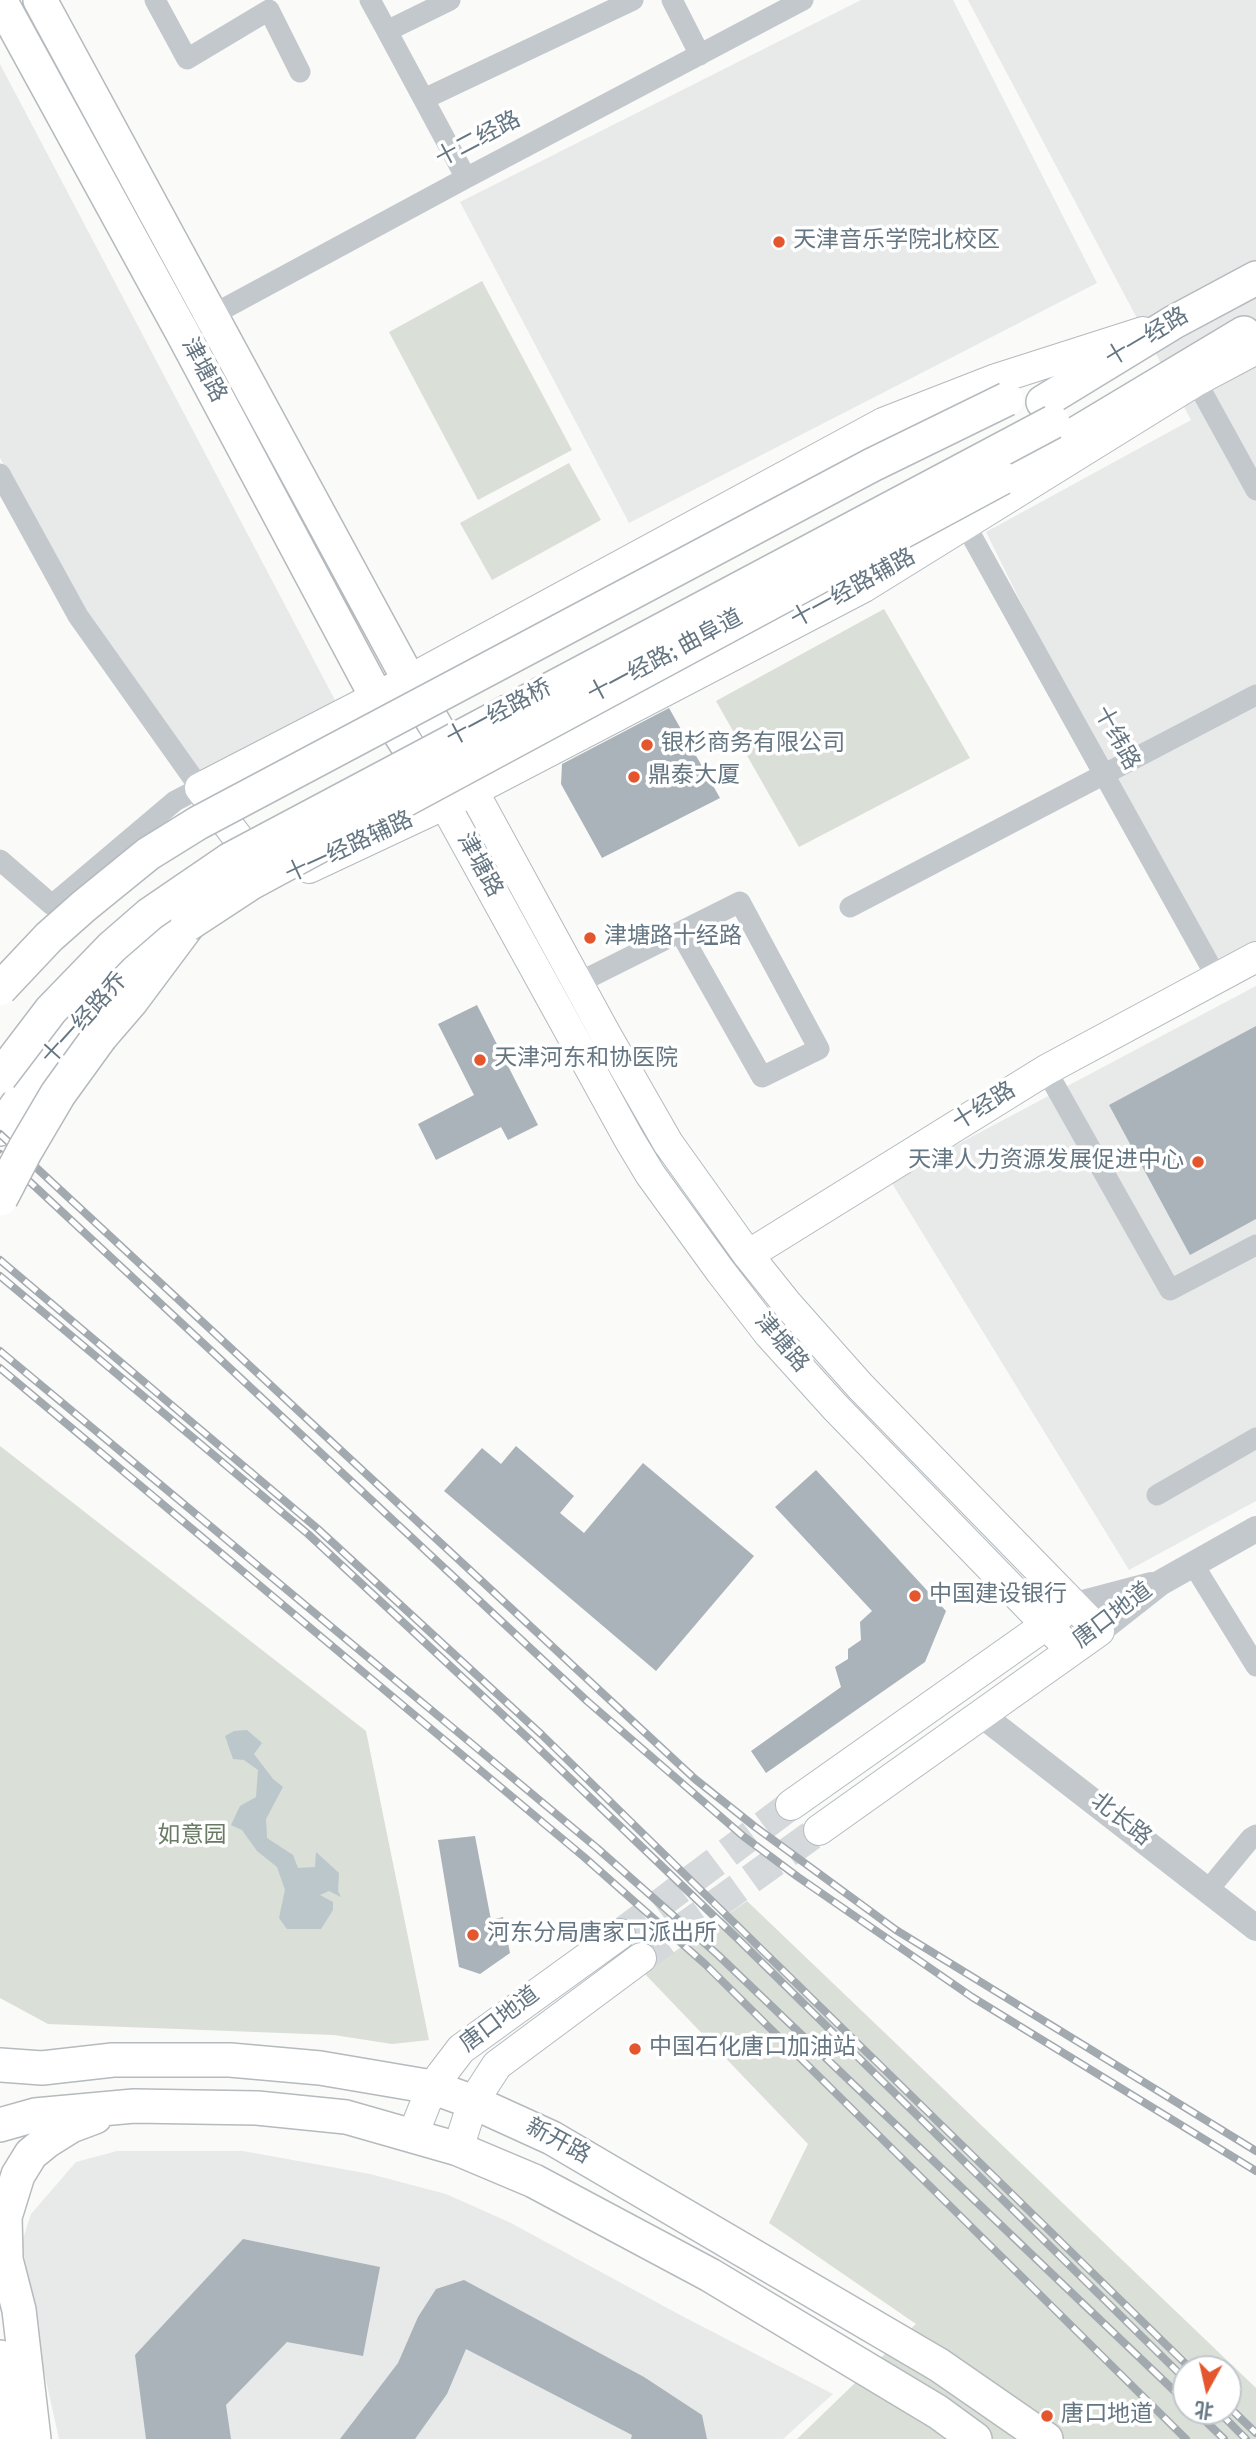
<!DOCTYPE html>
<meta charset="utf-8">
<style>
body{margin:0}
#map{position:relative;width:1256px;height:2439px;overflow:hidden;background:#fafaf8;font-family:Overpass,"Noto Sans SC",sans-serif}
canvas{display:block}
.north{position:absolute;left:1172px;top:2355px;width:70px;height:70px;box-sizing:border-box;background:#fff;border:2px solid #c1c8cd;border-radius:50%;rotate:188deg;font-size:19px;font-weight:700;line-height:28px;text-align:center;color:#657683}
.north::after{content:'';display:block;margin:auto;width:24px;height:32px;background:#e4572e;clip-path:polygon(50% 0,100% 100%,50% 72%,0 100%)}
</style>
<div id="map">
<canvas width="1256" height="2439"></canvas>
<div class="north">北</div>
</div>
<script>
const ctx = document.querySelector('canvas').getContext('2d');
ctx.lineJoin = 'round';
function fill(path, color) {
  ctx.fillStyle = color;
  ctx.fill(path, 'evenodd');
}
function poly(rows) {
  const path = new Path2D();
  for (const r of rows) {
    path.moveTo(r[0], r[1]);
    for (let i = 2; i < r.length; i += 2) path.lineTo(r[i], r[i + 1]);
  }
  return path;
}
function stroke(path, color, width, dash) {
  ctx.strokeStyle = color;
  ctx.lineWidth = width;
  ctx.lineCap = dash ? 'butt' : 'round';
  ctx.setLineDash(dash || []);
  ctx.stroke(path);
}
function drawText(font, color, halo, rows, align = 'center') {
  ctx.font = font + ' Overpass,"Noto Sans SC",sans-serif';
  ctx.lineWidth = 7;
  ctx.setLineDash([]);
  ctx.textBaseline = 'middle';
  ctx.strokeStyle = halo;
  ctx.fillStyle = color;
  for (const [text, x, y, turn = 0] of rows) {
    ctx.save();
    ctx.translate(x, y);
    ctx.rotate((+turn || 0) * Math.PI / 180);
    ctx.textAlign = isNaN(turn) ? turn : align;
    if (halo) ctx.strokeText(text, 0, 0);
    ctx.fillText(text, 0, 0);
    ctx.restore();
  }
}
fill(poly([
 [861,0,953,0,1097,283,629,523,460,202],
 [968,0,1256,0,1256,945,1205,974,986,532,1191,420],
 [0,64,336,702,186,785,83,613,0,458],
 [1256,986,1256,1501,1129,1570,890,1180],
 [117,2151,243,2151,370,2174,446,2194,511,2223,682,2316,833,2394,783,2439,59,2439,39,2349,22,2242,31,2214,76,2162]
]), '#e8e9e9');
fill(poly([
 [482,281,572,450,478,500,389,332],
 [569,463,601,520,492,580,460,523],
 [884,609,970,758,799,847,716,701],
 [0,1446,366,1731,429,2040,392,2044,334,2035,48,2024,0,1998],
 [747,1901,1256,2388,1256,2439,797,2439,916,2324,769,2223,808,2144,644,1973],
 [1186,2369,1228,2369,1228,2411,1186,2411]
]), '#dadfd7');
fill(poly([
 [247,1730,262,1743,254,1754,273,1779,283,1787,266,1819,267,1838,293,1855,298,1868,315,1867,316,1852,339,1873,338,1891,341,1897,329,1891,320,1895,333,1902,333,1910,321,1929,287,1929,279,1918,285,1890,277,1867,257,1851,242,1830,231,1825,240,1806,256,1797,258,1770,244,1760,233,1759,225,1736,234,1731]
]), '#bbc7cb');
fill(poly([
 [669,708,720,798,602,858,561,784,562,764],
 [477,1005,538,1125,508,1140,501,1127,436,1160,418,1124,474,1095,438,1024],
 [1256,1026,1256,1219,1190,1255,1109,1105],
 [516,1446,574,1496,560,1513,584,1533,643,1463,754,1556,656,1671,444,1491,482,1448,501,1464],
 [816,1470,946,1611,925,1662,766,1773,751,1751,841,1687,835,1667,848,1659,848,1649,861,1640,860,1622,872,1611,775,1507],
 [475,1836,491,1920,503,1917,510,1953,480,1974,459,1967,438,1840],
 [243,2239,380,2267,363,2356,287,2342,226,2405,231,2439,146,2439,135,2355],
 [464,2280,644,2377,702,2415,707,2439,631,2439,632,2435,466,2349,447,2394,415,2439,340,2439,398,2363,418,2317,436,2289]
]), '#aab3b9');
stroke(poly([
 [620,1934,791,1805],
 [641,1958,819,1830]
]), '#d5d9db', 30, [30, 15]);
const secondary = poly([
 [473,791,605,1033,668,1143,748,1255,788,1305,860,1386,1099,1631,819,1830],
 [445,805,629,1139,650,1174,721,1272,769,1334,835,1407,1071,1650],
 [261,868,200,788,409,680,883,423,996,379,1143,332],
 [309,868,473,791,864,587,1196,381,1256,349],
 [748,1255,1046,1070,1256,957],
 [791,1805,1060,1615],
 [413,2135,432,2087,461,2049,620,1934],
 [458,2149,473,2102,497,2065,641,1958]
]);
const primary = poly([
 [0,0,182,332,376,696,445,805],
 [40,0,409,680,473,791],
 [1043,402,1174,322,1256,278],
 [1002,478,1244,333],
 [0,1129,74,1025,99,998,136,964,172,936],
 [0,2065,42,2068,113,2060,230,2060,320,2068,432,2087,473,2102,552,2138,939,2365,1046,2439],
 [0,2125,35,2115,134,2106,257,2108,346,2117,458,2149,534,2181,710,2275,938,2412,975,2439],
 [0,2236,19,2310,34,2439],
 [6,2256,5,2217,18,2175,31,2154,47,2141,71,2126,95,2117],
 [0,2357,10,2439]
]);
const trunk = poly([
 [100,1036,131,1000,187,925]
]);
stroke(secondary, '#b3babf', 32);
stroke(primary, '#b5babe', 36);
stroke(trunk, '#b4b9bd', 38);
stroke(poly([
 [155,0,187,59,269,10,300,72],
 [370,0,387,31,450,0],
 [672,0,700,55],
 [387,31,466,178],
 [424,99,633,0],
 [203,320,466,178,803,0],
 [1196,381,1256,490],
 [0,474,78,616,200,788,175,801,52,905,0,860],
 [966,526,1217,978],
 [850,907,1256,695],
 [578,983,740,902,819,1049,762,1077,680,932],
 [1046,1070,1170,1290,1256,1245],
 [1157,1495,1256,1438],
 [1193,1564,1256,1666],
 [1208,1890,1251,1838,1256,1835]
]), '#c3c8cc', 21);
stroke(poly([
 [1075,1605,1151,1585],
 [1099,1631,1160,1583,1256,1529],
 [983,1716,1256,1928]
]), '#c3c8cc', 26);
stroke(secondary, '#fff', 30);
stroke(primary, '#fff', 33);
stroke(trunk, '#fff', 35);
const rail = poly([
 [0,1134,695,1779,754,1826,896,1930,1256,2151],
 [0,1154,587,1701,743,1836,798,1877,972,1997,1256,2171],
 [0,1260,318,1529,542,1735,1191,2369],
 [0,1276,308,1534,531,1741,739,1940,1186,2380],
 [0,1351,597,1848,718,1955,1186,2402],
 [0,1368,584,1857,705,1964,1186,2439],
 [1228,2406,1256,2433],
 [1195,2411,1224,2439],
 [1218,2411,1246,2439]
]);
stroke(rail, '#a2aab0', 8);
stroke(rail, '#fff', 5, [16]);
const primaryBridge = poly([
 [187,925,251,883,1002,478],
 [0,989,49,937,84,906,148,854,198,823,872,465,1007,399],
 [0,1077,51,1010,112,947,150,914,229,860,1053,422]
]);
const trunkBridge = poly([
 [0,1198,25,1150,58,1094,100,1036]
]);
stroke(primaryBridge, '#b5babe', 36, []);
stroke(trunkBridge, '#b4b9bd', 38, []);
stroke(primaryBridge, '#fff', 33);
stroke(trunkBridge, '#fff', 35);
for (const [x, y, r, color] of [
 [779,242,7,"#e4572e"],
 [647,745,7,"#e4572e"],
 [634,777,7,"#e4572e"],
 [590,938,7,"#e4572e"],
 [480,1060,7,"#e4572e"],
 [1198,1162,7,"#e4572e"],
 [915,1596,7,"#e4572e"],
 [473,1935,7,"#e4572e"],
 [635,2049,7,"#e4572e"],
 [1047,2416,7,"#e4572e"]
]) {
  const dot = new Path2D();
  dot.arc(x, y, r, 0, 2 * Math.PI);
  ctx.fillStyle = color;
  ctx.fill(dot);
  stroke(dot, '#fff', 2.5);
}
drawText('23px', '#657683', '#fff', [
 ["十二经路",479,141,-28],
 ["十一经路",1148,339,-31],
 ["津塘路",202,371,62],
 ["十一经路辅路",854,590,-29],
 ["十一经路; 曲阜道",666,658,-28],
 ["十一经路桥",500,715,-28],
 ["十纬路",1115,739,61],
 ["十一经路辅路",350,849,-25],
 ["津塘路",478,866,61],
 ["十一经路乔",86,1020,-48],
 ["十经路",985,1108,-32],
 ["津塘路",780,1344,49],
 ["唐口地道",1114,1617,-37],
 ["北长路",1120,1821,38],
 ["唐口地道",501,2021,-37],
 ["新开路",557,2143,28]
]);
drawText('23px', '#657683', '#fff', [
 ["天津音乐学院北校区",793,242],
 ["银杉商务有限公司",661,745],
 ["鼎泰大厦",648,777],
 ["津塘路十经路",604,938],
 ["天津河东和协医院",494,1060],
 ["天津人力资源发展促进中心",1184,1162,"right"],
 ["中国建设银行",929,1596],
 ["河东分局唐家口派出所",487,1935],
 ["中国石化唐口加油站",649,2049],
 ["唐口地道",1061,2416]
], 'left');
drawText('23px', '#687a64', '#fff', [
 ["如意园",192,1837]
]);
</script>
